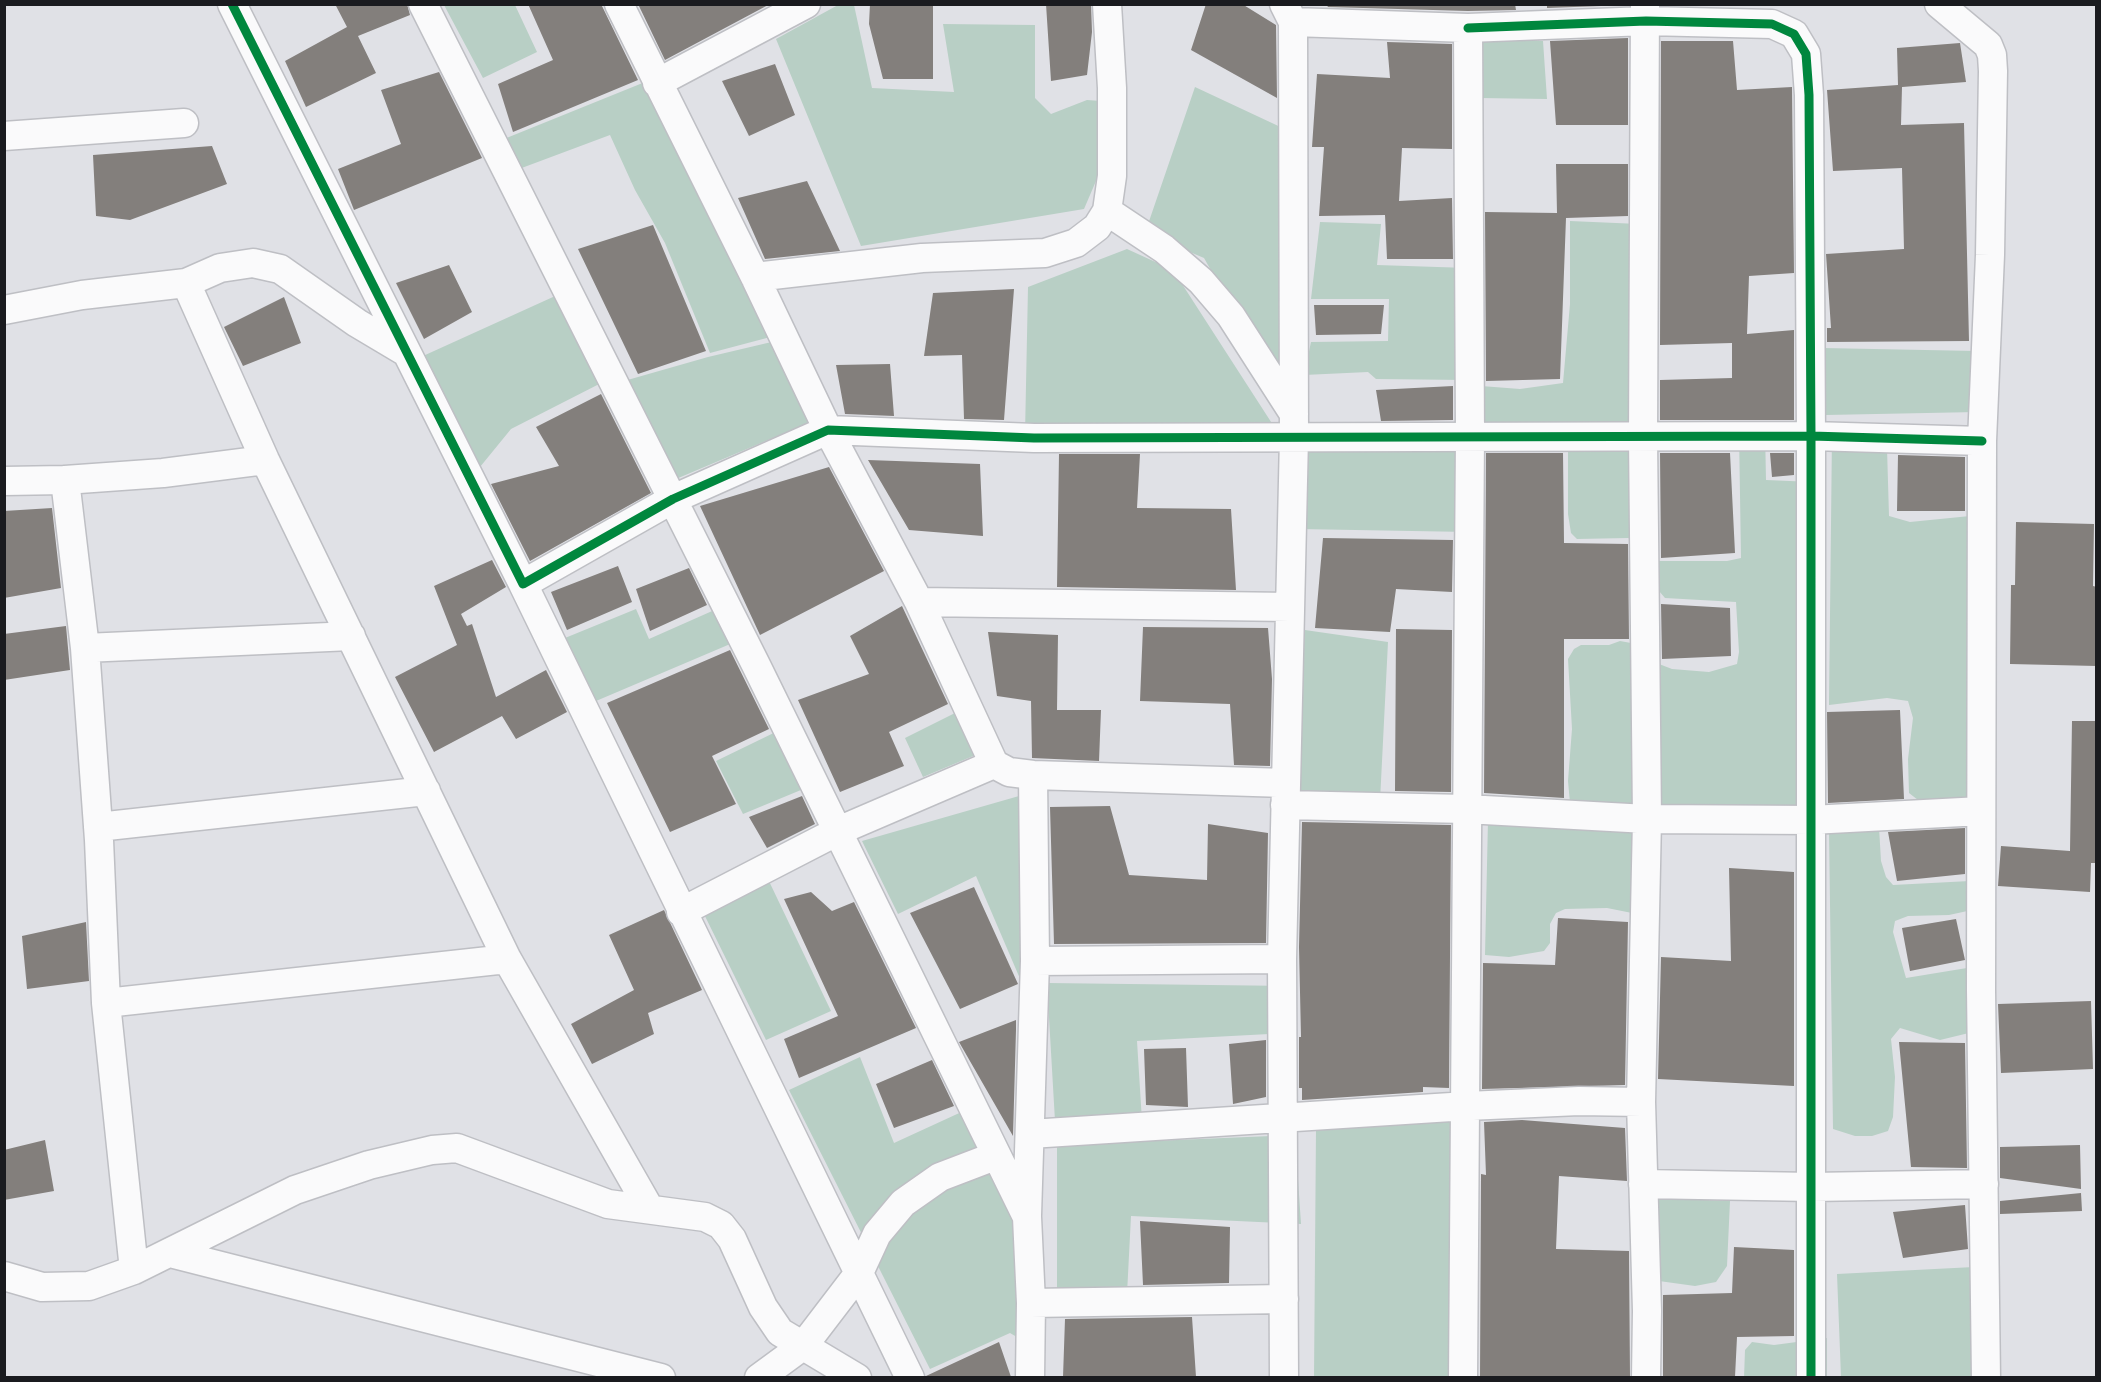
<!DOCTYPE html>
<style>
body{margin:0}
#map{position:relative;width:2101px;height:1382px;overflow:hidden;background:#e0e1e6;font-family:Helvetica,sans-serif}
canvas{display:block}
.frame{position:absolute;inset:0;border:6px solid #1a1b1f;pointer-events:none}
</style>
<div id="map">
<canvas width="2101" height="1382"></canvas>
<div class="frame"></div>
</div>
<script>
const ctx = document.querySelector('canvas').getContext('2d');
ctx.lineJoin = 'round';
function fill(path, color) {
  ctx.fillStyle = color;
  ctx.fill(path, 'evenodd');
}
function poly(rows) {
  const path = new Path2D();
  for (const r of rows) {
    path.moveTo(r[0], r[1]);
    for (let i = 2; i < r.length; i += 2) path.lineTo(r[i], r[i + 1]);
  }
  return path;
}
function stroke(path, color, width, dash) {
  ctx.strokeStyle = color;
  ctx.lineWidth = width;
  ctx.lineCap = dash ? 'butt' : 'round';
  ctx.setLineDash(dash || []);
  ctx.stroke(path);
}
fill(poly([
 [444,5,515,5,537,52,483,78],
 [838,5,854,5,872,88,954,92,943,24,1035,25,1035,98,1051,114,1087,100,1101,101,1102,167,1084,209,861,246,776,39],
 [1478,36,1543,41,1547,99,1480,98],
 [650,80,778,335,710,353,665,243,635,190,610,135,519,169,504,139],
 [1195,87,1304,138,1289,408,1204,258,1145,233],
 [1570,221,1639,224,1640,431,1481,434,1481,386,1520,389,1563,383,1570,304],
 [1320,222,1381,224,1377,265,1468,268,1466,380,1376,379,1368,372,1304,375,1311,342,1388,341,1389,299,1311,299],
 [1127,249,1173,270,1273,425,1025,434,1028,287],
 [564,292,609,379,511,429,480,467,423,356],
 [780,340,813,421,676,479,624,381,708,357],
 [1823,348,1976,351,1977,412,1826,415],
 [1765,430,1766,480,1813,482,1816,816,1657,818,1659,664,1672,669,1709,672,1737,664,1739,652,1736,602,1665,598,1653,584,1658,561,1727,561,1741,558,1739,432],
 [1832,434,1887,448,1889,516,1910,522,1970,516,1969,798,1918,800,1909,793,1908,759,1913,718,1908,701,1887,698,1829,705],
 [1568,439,1640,439,1638,541,1628,538,1577,539,1571,533,1568,514],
 [1470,444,1469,532,1298,529,1299,445],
 [728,604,742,639,596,701,565,638,636,609,649,639],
 [1298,629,1388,642,1380,801,1300,799],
 [1620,641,1631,643,1647,816,1571,814,1568,781,1572,729,1568,659,1574,649,1581,645,1609,645],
 [967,707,985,751,923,777,905,738],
 [786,727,813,785,743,814,716,761],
 [1019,796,1030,1002,976,876,898,914,862,841],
 [1488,820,1646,827,1632,913,1607,908,1565,909,1556,913,1550,924,1550,943,1544,951,1509,957,1485,955],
 [1879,827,1881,861,1886,877,1893,885,1970,881,1972,910,1949,915,1908,916,1895,921,1893,932,1906,978,1973,967,1973,1032,1940,1040,1900,1028,1891,1039,1895,1077,1893,1117,1888,1131,1872,1136,1855,1136,1833,1129,1829,829],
 [767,877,831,1011,766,1040,700,906],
 [1047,983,1292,986,1288,1033,1137,1041,1142,1121,1055,1121],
 [860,1057,894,1143,968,1109,1035,1244,1022,1340,1010,1333,930,1369,789,1090],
 [1470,1118,1463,1377,1314,1378,1316,1129],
 [1295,1135,1301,1224,1131,1216,1127,1294,1057,1296,1057,1145],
 [1654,1198,1730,1201,1727,1266,1716,1282,1695,1286,1659,1281],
 [1974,1267,1973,1377,1841,1377,1837,1274],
 [1827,1338,1827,1377,1744,1378,1745,1350,1752,1342,1774,1345]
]), '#b8cfc5');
fill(poly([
 [335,4,407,4,410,15,358,36,376,73,306,107,285,61,347,27],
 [528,4,601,4,638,80,513,132,498,84,553,60],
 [638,4,770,4,665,60],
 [870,4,933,4,933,79,883,79,869,24],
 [1046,4,1091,4,1092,32,1087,75,1051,81],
 [1206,4,1242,4,1276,25,1277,98,1191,50],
 [1326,4,1515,4,1516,10,1468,11,1328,7],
 [1547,4,1628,4,1628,5,1547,8],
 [1628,38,1628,125,1556,125,1550,41],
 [1661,41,1733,41,1737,90,1792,87,1794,273,1749,276,1747,334,1794,330,1794,420,1660,420,1660,380,1732,378,1732,343,1660,345],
 [1387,42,1452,44,1452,149,1402,148,1399,201,1452,198,1453,259,1387,259,1385,215,1319,216,1324,147,1312,147,1317,74,1390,78],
 [1960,43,1966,82,1902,87,1901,125,1964,123,1969,341,1827,342,1827,328,1831,328,1826,254,1904,249,1902,168,1833,171,1827,90,1898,85,1897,48],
 [775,64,795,115,749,136,722,81],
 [439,72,482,158,354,210,338,169,401,144,381,90],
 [212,146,227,184,130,220,96,216,93,155],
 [1556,164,1628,164,1628,216,1566,218,1560,379,1486,381,1485,212,1557,213],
 [807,181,840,251,765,259,738,198],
 [653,225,706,351,638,374,578,249],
 [449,265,472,312,424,339,396,283],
 [1014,289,1004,420,964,419,962,355,924,356,933,293],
 [284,297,301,343,243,366,224,327],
 [1314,305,1384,305,1381,334,1316,335],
 [890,364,894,416,845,414,836,365],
 [1453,386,1453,420,1381,421,1376,390],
 [601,394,651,493,530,561,491,484,559,466,536,427],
 [1486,453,1563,453,1564,543,1628,544,1629,639,1564,639,1564,798,1484,793],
 [1660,453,1730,453,1735,553,1661,558],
 [1770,453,1794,453,1794,475,1772,477],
 [1059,454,1140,454,1137,508,1231,509,1236,590,1057,587],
 [1898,455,1965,457,1965,511,1897,511],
 [868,460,980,464,983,536,909,530],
 [829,467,884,571,760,635,700,506],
 [52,508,61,588,4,598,4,511],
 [2016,522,2094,524,2093,586,2097,587,2097,666,2010,664,2011,585,2015,585],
 [1323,538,1453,540,1452,592,1396,589,1390,632,1315,628],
 [492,560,506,587,461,614,467,626,472,624,496,697,546,670,567,712,516,739,502,716,434,752,395,677,457,645,434,586],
 [618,566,632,602,567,630,551,592],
 [689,568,707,605,650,631,636,589],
 [1661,604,1730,608,1731,656,1662,659],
 [902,606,948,704,889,732,904,766,840,792,798,700,869,674,850,636],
 [66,626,70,670,4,680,4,634],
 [1143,627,1268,628,1272,679,1270,766,1234,765,1230,704,1140,701],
 [1396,629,1452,630,1451,792,1395,791],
 [988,632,1058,635,1057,710,1101,710,1099,761,1032,758,1031,701,997,696],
 [730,650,769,729,712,756,736,804,670,832,607,703],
 [1900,710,1904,799,1828,803,1827,712],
 [2072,721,2097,721,2097,863,2091,863,2090,892,1998,886,2001,846,2070,851],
 [802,796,815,824,767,848,749,817],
 [1110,806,1129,875,1207,880,1208,824,1268,833,1266,943,1054,944,1050,807],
 [1302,822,1451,825,1449,1088,1423,1087,1423,1092,1302,1100,1302,1088,1299,1088,1299,1037,1301,1037,1299,947],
 [1965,828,1965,874,1897,881,1888,832],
 [1729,868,1794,872,1794,1086,1658,1079,1661,957,1731,961],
 [974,887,1018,984,960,1009,910,913],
 [811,892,832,911,854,902,916,1028,799,1078,784,1039,838,1016,784,899],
 [664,910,702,990,648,1013,654,1034,592,1064,571,1024,634,990,609,935],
 [1558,918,1628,922,1625,1085,1482,1089,1483,963,1555,965],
 [1956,919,1965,960,1910,971,1902,928],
 [86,922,89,981,27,989,22,936],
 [2091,1001,2093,1069,2001,1073,1998,1004],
 [1016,1020,1016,1030,1013,1136,959,1042],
 [1266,1040,1266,1097,1233,1104,1229,1044],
 [1899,1042,1965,1043,1967,1168,1911,1167],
 [1186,1048,1188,1107,1146,1105,1144,1049],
 [932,1060,954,1106,894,1128,876,1084],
 [1522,1120,1625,1128,1627,1181,1559,1176,1556,1249,1629,1251,1630,1377,1480,1377,1481,1174,1486,1175,1484,1122],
 [45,1140,54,1191,4,1200,4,1150],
 [2080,1145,2081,1189,2000,1178,2000,1147],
 [2081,1193,2082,1211,2000,1214,2000,1201],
 [1965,1205,1968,1249,1903,1258,1893,1212],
 [1140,1221,1230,1227,1229,1283,1143,1285],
 [1734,1247,1794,1250,1794,1336,1737,1337,1735,1377,1663,1377,1663,1295,1732,1293],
 [1192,1317,1196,1377,1063,1377,1065,1319],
 [999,1342,1011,1377,926,1377,926,1376]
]), '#837f7c');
const minor = poly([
 [232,4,523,584,673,499,828,430,1034,438,1811,436,1982,441],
 [423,4,755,663,1027,1217,1031,1303,1030,1378],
 [619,4,755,277,828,430,919,602,994,764,1009,772,1033,775,1285,783],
 [1284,4,1293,22,1468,28,1470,437,1463,1378],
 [1645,4,1643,437,1647,819,1641,1102,1647,1311,1646,1378],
 [1939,4,1988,45,1992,55,1993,71,1990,255,1982,441,1981,990,1986,1378],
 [1468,28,1646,21,1772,24,1794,34,1806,54,1809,95,1811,436,1811,1378],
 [657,83,806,4],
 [4,136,184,123],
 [1107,211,1164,249,1201,281,1231,316,1294,414],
 [755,277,922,258,1045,253,1076,243,1097,227,1107,211,1112,176,1112,88,1107,4],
 [186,283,265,460,507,959,649,1208],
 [4,310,82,295,186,283,220,268,253,263,280,269,357,323,404,351],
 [65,480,85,648,99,840,106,1003,134,1270],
 [4,481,65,480,163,473,265,460],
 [523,584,910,1378],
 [919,602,1290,607],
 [85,648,351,636],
 [1285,805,1466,809,1647,819,1811,820,1981,811],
 [98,827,426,791],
 [681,912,838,831,994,764],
 [1035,961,1282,959],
 [106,1003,507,959],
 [1030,1134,1467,1106,1579,1101,1641,1102],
 [1643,1184,1812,1187,1984,1184],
 [1027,1215,1035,961,1033,775],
 [170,1253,661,1378],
 [4,1276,42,1287,89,1286,134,1270,295,1190,369,1165,432,1150,457,1148,608,1204,705,1217,721,1225,732,1239,763,1307,780,1332,857,1378],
 [1031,1303,1284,1299],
 [759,1378,804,1345,859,1273,877,1234,903,1203,940,1177,995,1156],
 [1284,1378,1282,959,1294,437,1293,22]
]);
stroke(minor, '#bebfc4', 31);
stroke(minor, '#fafafb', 28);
stroke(poly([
 [232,4,523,584,673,499,828,430,1034,438,1811,436,1982,441],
 [1468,28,1646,21,1772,24,1794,34,1806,54,1809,95,1811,436,1811,1378]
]), '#00873e', 9);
</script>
